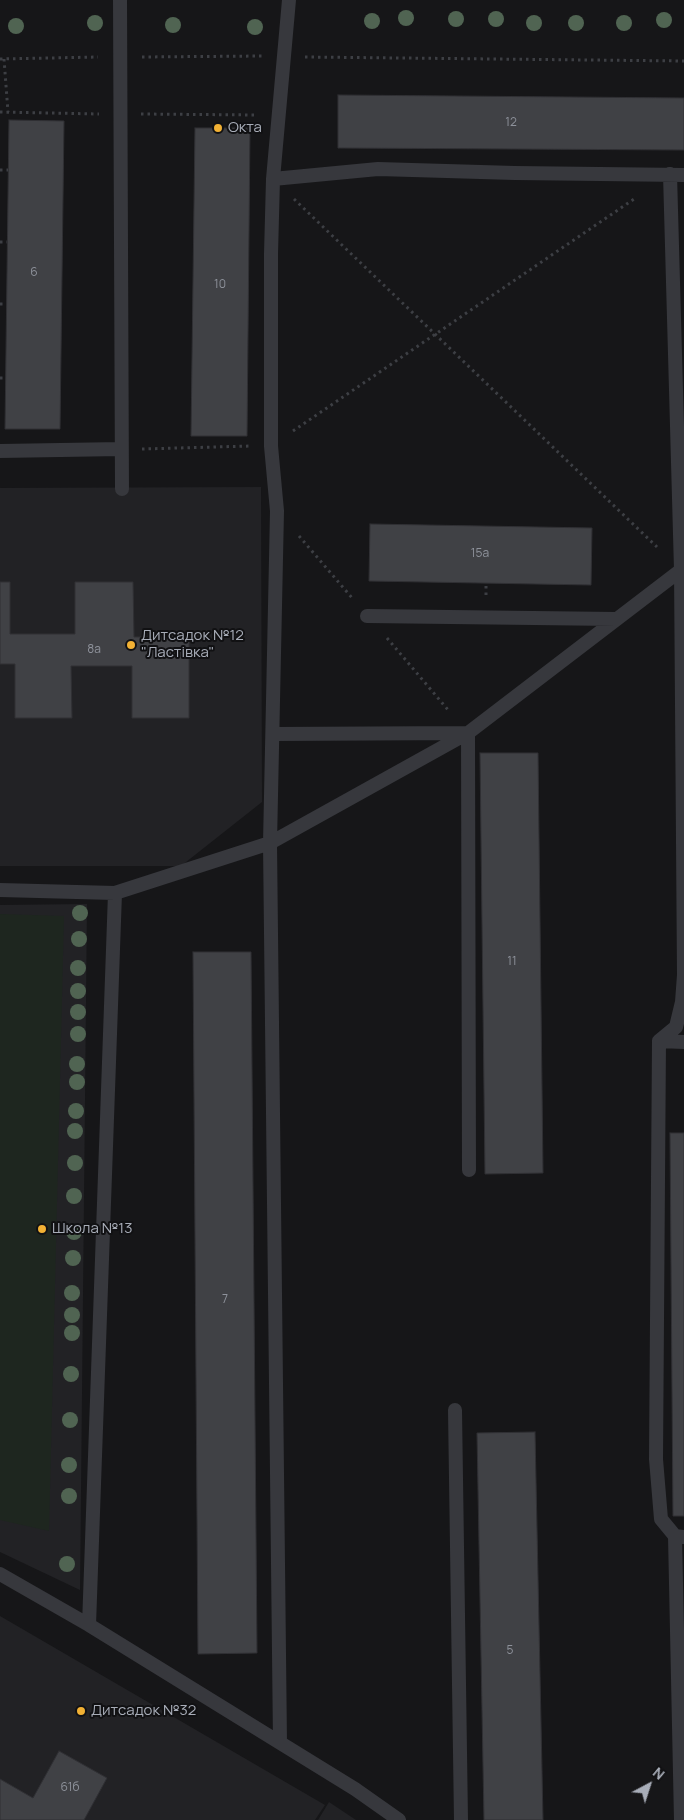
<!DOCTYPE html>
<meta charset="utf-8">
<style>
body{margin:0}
#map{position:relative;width:684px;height:1820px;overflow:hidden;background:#161618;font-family:Manrope,sans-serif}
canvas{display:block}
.north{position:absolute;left:624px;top:1760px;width:50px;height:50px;-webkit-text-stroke:4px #111113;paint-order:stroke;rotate:40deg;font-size:14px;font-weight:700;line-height:20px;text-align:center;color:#a8adb8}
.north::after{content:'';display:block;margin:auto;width:18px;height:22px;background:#a8adb8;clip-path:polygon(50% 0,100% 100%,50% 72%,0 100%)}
</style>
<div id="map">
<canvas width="684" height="1820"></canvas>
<div class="north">N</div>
</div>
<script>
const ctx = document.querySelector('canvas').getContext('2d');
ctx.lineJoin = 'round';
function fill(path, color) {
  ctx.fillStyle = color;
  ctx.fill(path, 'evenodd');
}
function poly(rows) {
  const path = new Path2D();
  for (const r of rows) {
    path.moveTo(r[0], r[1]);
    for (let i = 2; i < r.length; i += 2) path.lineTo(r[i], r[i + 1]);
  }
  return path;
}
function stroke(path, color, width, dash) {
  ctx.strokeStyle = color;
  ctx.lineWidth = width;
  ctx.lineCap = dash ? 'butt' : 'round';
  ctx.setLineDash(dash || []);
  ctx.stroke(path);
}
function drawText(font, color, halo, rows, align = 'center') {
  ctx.font = font + ' Manrope,sans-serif';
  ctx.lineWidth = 4;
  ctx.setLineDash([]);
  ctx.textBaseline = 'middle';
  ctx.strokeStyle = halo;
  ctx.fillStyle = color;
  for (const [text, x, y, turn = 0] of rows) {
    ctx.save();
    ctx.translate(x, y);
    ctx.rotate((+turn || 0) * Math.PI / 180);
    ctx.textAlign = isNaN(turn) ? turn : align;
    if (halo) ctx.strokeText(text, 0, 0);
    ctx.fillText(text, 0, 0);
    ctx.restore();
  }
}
fill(poly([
 [261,487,262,802,181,866,0,866,0,488],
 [87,904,80,1590,0,1552,0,905],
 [0,1616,325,1805,315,1820,0,1820],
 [329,1802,356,1820,318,1820]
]), '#222225');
fill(poly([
 [0,914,64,916,49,1531,0,1520]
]), '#1e261f');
const building = poly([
 [338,95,684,98,684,150,338,148,338,95],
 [9,120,64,121,60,429,5,429,9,120],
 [195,128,250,128,247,436,191,436,195,128],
 [370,524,592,528,591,585,369,581,370,524],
 [0,582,10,582,10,634,75,634,75,582,133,582,134,637,189,637,189,718,132,718,132,666,71,666,72,718,15,718,15,664,0,664,0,582],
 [480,753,538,753,543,1173,485,1174,480,753],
 [193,952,251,952,257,1653,198,1654,193,952],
 [670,1133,684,1133,684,1516,673,1516,670,1133],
 [535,1432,543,1820,484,1820,477,1433,535,1432],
 [59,1751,107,1778,84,1820,0,1820,0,1779,33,1798,59,1751]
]);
fill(building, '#404145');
stroke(building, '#303034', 1);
stroke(poly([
 [142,57,263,56],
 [305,57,684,61],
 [0,59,98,57],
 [4,59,8,112],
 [0,112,99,114],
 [141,114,257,115],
 [0,170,8,170],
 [294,199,657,547],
 [0,242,7,242],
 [0,304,6,304],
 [0,378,5,378],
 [293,431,637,197],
 [142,449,251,446],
 [299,536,353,599],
 [486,595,486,583],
 [387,638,449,711]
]), '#3d3f44', 3, [2.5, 4]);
stroke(poly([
 [120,0,122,489],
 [273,179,378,169,515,173,684,175],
 [0,451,121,449],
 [367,616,616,619],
 [468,733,469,1170],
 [273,734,467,733],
 [0,890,115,893,89,1625,355,1789,399,1820],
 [115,893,270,843,277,511,271,446,271,254,273,179,289,0],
 [659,1041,676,1027,682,1002,684,975,681,570,670,174],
 [455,1410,461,1820],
 [675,1536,661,1519,656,1459,659,1041,684,1042],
 [0,1574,89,1625],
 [280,1742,270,843,468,733,681,570,684,570],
 [681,1820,675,1536,683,1537]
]), '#37383d', 14);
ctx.fillStyle = '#506452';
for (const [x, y] of [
 [406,18],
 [456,19],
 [496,19],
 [664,20],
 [372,21],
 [95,23],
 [534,23],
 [576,23],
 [624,23],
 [173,25],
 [16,26],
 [255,27],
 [80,913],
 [79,939],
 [78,968],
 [78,991],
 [78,1012],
 [78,1034],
 [77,1064],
 [77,1082],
 [76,1111],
 [75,1131],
 [75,1163],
 [74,1196],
 [74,1232],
 [73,1258],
 [72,1293],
 [72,1315],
 [72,1333],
 [71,1374],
 [70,1420],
 [69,1465],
 [69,1496],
 [67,1564]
]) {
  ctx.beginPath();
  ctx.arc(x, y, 8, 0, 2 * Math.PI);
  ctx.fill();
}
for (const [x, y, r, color] of [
 [218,128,5,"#f2b134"],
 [131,645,5,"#f2b134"],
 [42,1229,5,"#f2b134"],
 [81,1711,5,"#f2b134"]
]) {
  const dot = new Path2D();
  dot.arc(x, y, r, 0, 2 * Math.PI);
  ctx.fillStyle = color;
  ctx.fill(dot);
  stroke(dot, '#111113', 2);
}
drawText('12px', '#8e929b', null, [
 ["12",511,123],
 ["6",34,273],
 ["10",220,285],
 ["15а",480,554],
 ["8а",94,650],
 ["11",512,962],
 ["7",225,1300],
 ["5",510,1651],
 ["61б",70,1788]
]);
drawText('15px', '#a8adb8', '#111113', [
 ["Окта",228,128],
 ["Дитсадок №12",141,636],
 ["\"Ластівка\"",141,653],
 ["Школа №13",52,1229],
 ["Дитсадок №32",91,1711]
], 'left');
</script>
